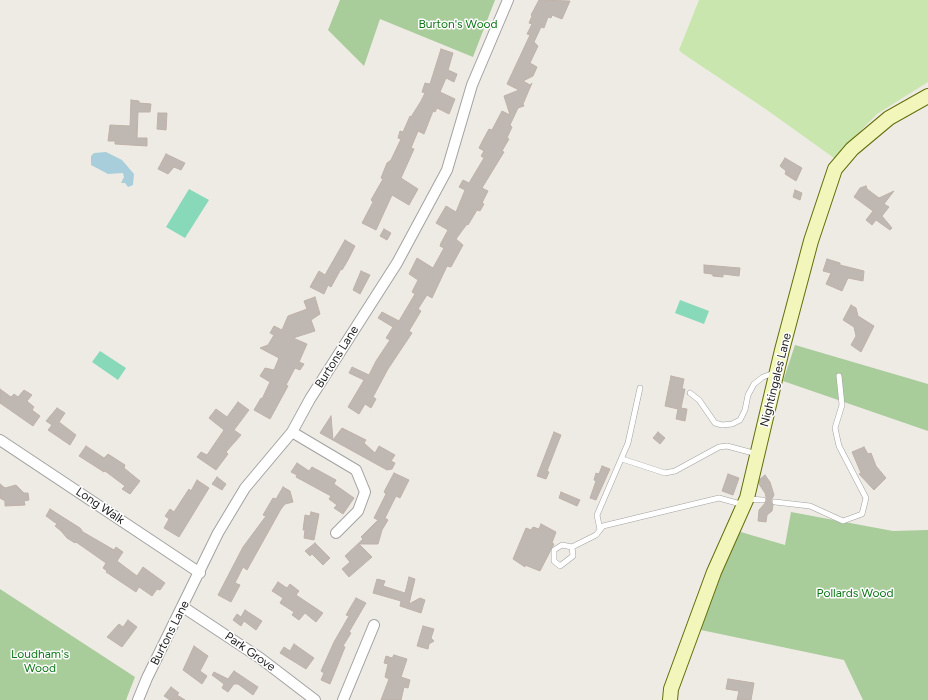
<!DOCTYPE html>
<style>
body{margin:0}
canvas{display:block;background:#eeebe5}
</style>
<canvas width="928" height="700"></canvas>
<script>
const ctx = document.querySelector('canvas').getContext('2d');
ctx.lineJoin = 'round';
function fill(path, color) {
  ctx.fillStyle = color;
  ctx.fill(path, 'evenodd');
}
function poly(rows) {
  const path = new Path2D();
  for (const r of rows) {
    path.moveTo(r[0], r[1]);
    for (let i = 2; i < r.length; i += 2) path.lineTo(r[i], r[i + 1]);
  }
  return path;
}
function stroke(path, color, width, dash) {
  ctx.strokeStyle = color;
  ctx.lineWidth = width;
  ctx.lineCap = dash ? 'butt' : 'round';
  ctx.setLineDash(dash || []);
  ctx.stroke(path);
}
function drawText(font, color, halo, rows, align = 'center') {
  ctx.font = font + ' Figtree,sans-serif';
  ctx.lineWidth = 3;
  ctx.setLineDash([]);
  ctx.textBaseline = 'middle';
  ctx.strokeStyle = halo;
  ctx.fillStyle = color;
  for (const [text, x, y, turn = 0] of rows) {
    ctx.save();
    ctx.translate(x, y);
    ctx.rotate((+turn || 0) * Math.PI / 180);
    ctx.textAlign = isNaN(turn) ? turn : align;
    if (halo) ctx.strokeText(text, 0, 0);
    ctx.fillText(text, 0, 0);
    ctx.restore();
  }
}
fill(poly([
 [699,0,928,0,928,82,877,114,834,158,767,110,682,53,679,50]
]), '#c8e6ad');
fill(poly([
 [340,0,495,0,473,57,380,19,364,66,328,30],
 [795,345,928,384,928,431,783,381],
 [791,512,893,531,928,530,928,700,863,700,844,660,701,630,734,530,785,545],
 [0,589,135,677,126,700,0,700]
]), '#a9cc9b');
fill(poly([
 [189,189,209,200,185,238,166,227],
 [680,300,709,311,704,324,675,313],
 [100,351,126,368,118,380,92,362]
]), '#87d9ba');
fill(poly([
 [106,152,122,160,134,174,133,185,128,187,125,183,121,183,124,177,123,173,108,174,91,165,91,156,94,153]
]), '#a7ceda');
const building = poly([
 [539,0,570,1,562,19,552,15,551,18,548,17,544,28,541,27,534,42,538,46,530,63,537,67,533,76,523,81,530,85,532,83,523,104,524,106,518,108,510,125,512,127,507,138,509,139,502,151,504,152,482,188,488,191,482,203,484,204,480,211,477,210,468,225,467,224,456,239,463,245,451,267,447,266,432,298,427,295,418,309,421,311,409,331,412,333,388,369,373,397,376,399,371,408,365,404,359,414,348,407,364,380,349,373,352,367,369,375,376,361,390,340,386,338,393,327,378,318,382,312,399,321,415,294,412,292,418,280,409,274,417,258,433,268,444,248,440,246,441,243,448,230,436,223,446,206,456,212,465,190,459,187,463,180,469,183,484,158,481,156,484,151,479,148,483,140,489,129,492,130,502,111,510,115,504,96,519,90,507,84,530,35,527,34,532,24,529,23,532,16,531,15,539,0],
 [441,49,453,53,448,70,457,74,454,82,446,78,440,92,455,99,449,114,437,108,435,112,433,111,424,134,418,131,411,148,414,149,401,178,418,189,409,205,392,195,376,230,362,223,373,202,371,200,383,179,381,178,387,163,391,160,401,139,398,138,400,131,403,132,410,116,411,117,421,101,425,93,422,92,425,83,430,84,441,49],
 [131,100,139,101,139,103,151,104,150,112,138,112,137,138,147,138,147,146,115,144,115,141,108,141,110,125,130,126,131,100],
 [158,113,167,113,166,130,157,129,158,113],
 [166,154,185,163,181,170,174,167,168,174,158,169,166,154],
 [785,158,802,168,796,181,785,174,786,171,780,166,785,158],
 [866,186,867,189,879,198,894,191,884,204,889,207,882,216,892,228,890,230,876,220,872,225,866,220,873,211,854,197,860,188,866,186],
 [795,190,802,193,800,200,793,197,795,190],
 [384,229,391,233,387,240,380,236,384,229],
 [345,240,355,246,348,260,342,270,341,269,331,287,328,285,324,294,310,287,319,271,325,275,345,240],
 [827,259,840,263,840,265,864,271,863,281,848,278,842,291,826,284,831,273,823,271,827,259],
 [704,265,740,268,739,276,723,274,723,277,713,276,712,274,704,273,704,265],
 [361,271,370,275,360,294,353,290,361,271],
 [315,297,320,314,311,320,315,331,293,338,307,344,299,362,304,364,300,370,295,368,286,385,288,386,270,419,254,410,261,398,262,399,270,382,260,376,265,368,274,370,279,358,260,348,268,345,274,335,270,333,274,326,282,330,288,316,307,309,304,301,315,297],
 [851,305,856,308,858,316,874,326,861,352,851,345,856,336,854,327,843,320,851,305],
 [671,376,684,379,682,389,685,389,681,408,687,409,685,421,676,419,678,409,665,406,671,376],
 [0,389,11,397,14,394,18,397,24,390,32,395,27,401,34,407,32,410,40,416,33,426,0,403,0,389],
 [238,402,249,410,234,430,241,435,226,452,228,454,216,470,197,457,201,452,207,455,224,430,209,418,216,409,227,417,238,402],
 [57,408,65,413,59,422,76,435,70,445,48,430,52,425,46,421,57,408],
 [331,416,333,440,342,428,366,440,364,443,375,453,379,446,395,455,391,461,395,463,392,469,387,470,320,433,331,416],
 [554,432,561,435,547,471,549,472,546,479,537,476,554,432],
 [658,432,665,438,660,444,653,438,658,432],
 [86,446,104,458,108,454,125,465,124,468,140,481,130,494,122,489,125,486,105,471,104,472,79,456,86,446],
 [864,447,868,454,871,453,876,466,886,478,874,490,859,474,861,473,852,452,864,447],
 [297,463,309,471,312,467,336,480,334,484,354,498,343,514,334,508,337,505,329,499,331,496,296,477,297,475,291,472,297,463],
 [602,466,610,469,596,500,590,498,596,481,594,480,596,473,599,474,602,466],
 [394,473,409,480,400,498,396,496,385,518,388,520,382,530,378,544,359,544,372,557,349,577,342,569,350,562,345,556,363,539,361,537,378,520,374,518,386,494,384,492,394,473],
 [728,474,739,478,733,495,722,491,728,474],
 [765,475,770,482,774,495,771,501,773,505,772,511,767,515,766,522,758,521,759,510,767,501,765,493,759,484,760,479,765,475],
 [217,477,226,484,222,490,212,484,217,477],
 [197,480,209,488,179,537,164,528,169,519,165,516,170,509,174,512,189,489,191,491,197,480],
 [0,484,5,488,16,485,24,493,28,493,29,500,24,501,25,505,5,506,5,501,0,498,0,484],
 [283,487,290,491,293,502,285,504,281,509,247,570,243,567,235,583,240,585,231,602,218,595,243,547,266,516,263,515,273,498,276,499,283,487],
 [561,492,580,500,577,506,559,498,561,492],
 [50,509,80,528,83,532,114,550,116,547,123,552,117,561,137,576,143,567,165,583,160,590,157,589,152,596,139,587,136,592,106,572,107,571,103,568,106,563,76,542,75,543,67,538,61,531,55,526,57,524,46,516,50,509],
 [311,512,319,514,314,540,304,538,305,530,303,530,305,515,310,516,311,512],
 [541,524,556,532,552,543,554,544,540,571,525,565,525,567,513,559,526,528,531,530,533,527,539,529,541,524],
 [315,543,330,558,323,565,312,554,310,556,305,551,315,543],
 [409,577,415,579,409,604,420,598,425,600,421,613,400,606,401,601,373,593,377,579,385,581,383,586,405,593,409,577],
 [278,582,287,588,290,584,299,591,296,595,323,613,316,622,305,613,299,620,292,615,294,612,280,603,283,598,272,591,278,582],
 [356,598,366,603,349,632,351,633,343,646,345,647,330,684,321,680,324,673,321,671,334,642,349,616,346,615,356,598],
 [245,610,262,621,256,630,244,621,241,626,233,620,237,614,241,617,245,610],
 [128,620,137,627,122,647,107,637,119,624,123,627,128,620],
 [423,626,434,629,431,638,434,641,429,644,428,649,417,646,423,626],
 [294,644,314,658,306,669,280,653,284,647,290,651,294,644],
 [194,646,208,656,200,671,207,676,202,684,183,670,194,646],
 [394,655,407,659,401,677,410,680,408,688,404,687,401,700,381,700,389,679,385,677,388,664,384,663,386,656,392,658,394,655],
 [234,671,258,687,253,695,238,684,234,684,228,692,222,688,224,684,212,675,214,672,228,679,234,671],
 [728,679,754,683,751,700,737,700,739,691,726,689,728,679],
 [171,687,179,693,177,695,185,700,170,700,164,696,171,687]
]);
fill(building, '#bfb7b1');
stroke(building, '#bfb2a8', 1);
const service = poly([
 [690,393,699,400,715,423,722,425,732,424,740,420,745,410,748,395,754,384,763,377,774,373],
 [622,459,665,473,675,471,719,447,727,446,757,454],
 [748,499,763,500],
 [775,502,810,506,843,521,862,514,866,498,839,446,835,428,842,405,839,376],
 [600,530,597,515,628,443,640,388],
 [572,547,562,545,554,550,554,561,560,566,573,556,572,547,596,535,603,526,719,498,744,505]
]);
const minor = poly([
 [292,432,356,470,365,492,358,511,336,533],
 [0,440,200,573],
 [183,607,260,658,315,700],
 [138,700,147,678,218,533,245,488,292,432,310,399,397,263,447,170,472,85,508,0],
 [343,700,374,625]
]);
const secondary = poly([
 [670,700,671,689,714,572,747,498,782,350,811,241,835,169,852,149,889,118,928,96]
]);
stroke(service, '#a2a2a2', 6);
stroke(minor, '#a2a2a2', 12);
stroke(secondary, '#636f0b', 16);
stroke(service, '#fff', 5);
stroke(minor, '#fff', 10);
stroke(secondary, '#f2f6bb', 14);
drawText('12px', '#11771b', '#fff', [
 ["Burton's Wood",458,24],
 ["Pollards Wood",855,593],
 ["Loudham's",40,654],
 ["Wood",40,668]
]);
drawText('12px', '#1e1e1e', '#fff', [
 ["Burtons Lane",337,357,-58],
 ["Nightingales Lane",776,380,-76],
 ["Long Walk",100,506,34],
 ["Burtons Lane",170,633,-63],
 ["Park Grove",250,652,35]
]);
</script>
